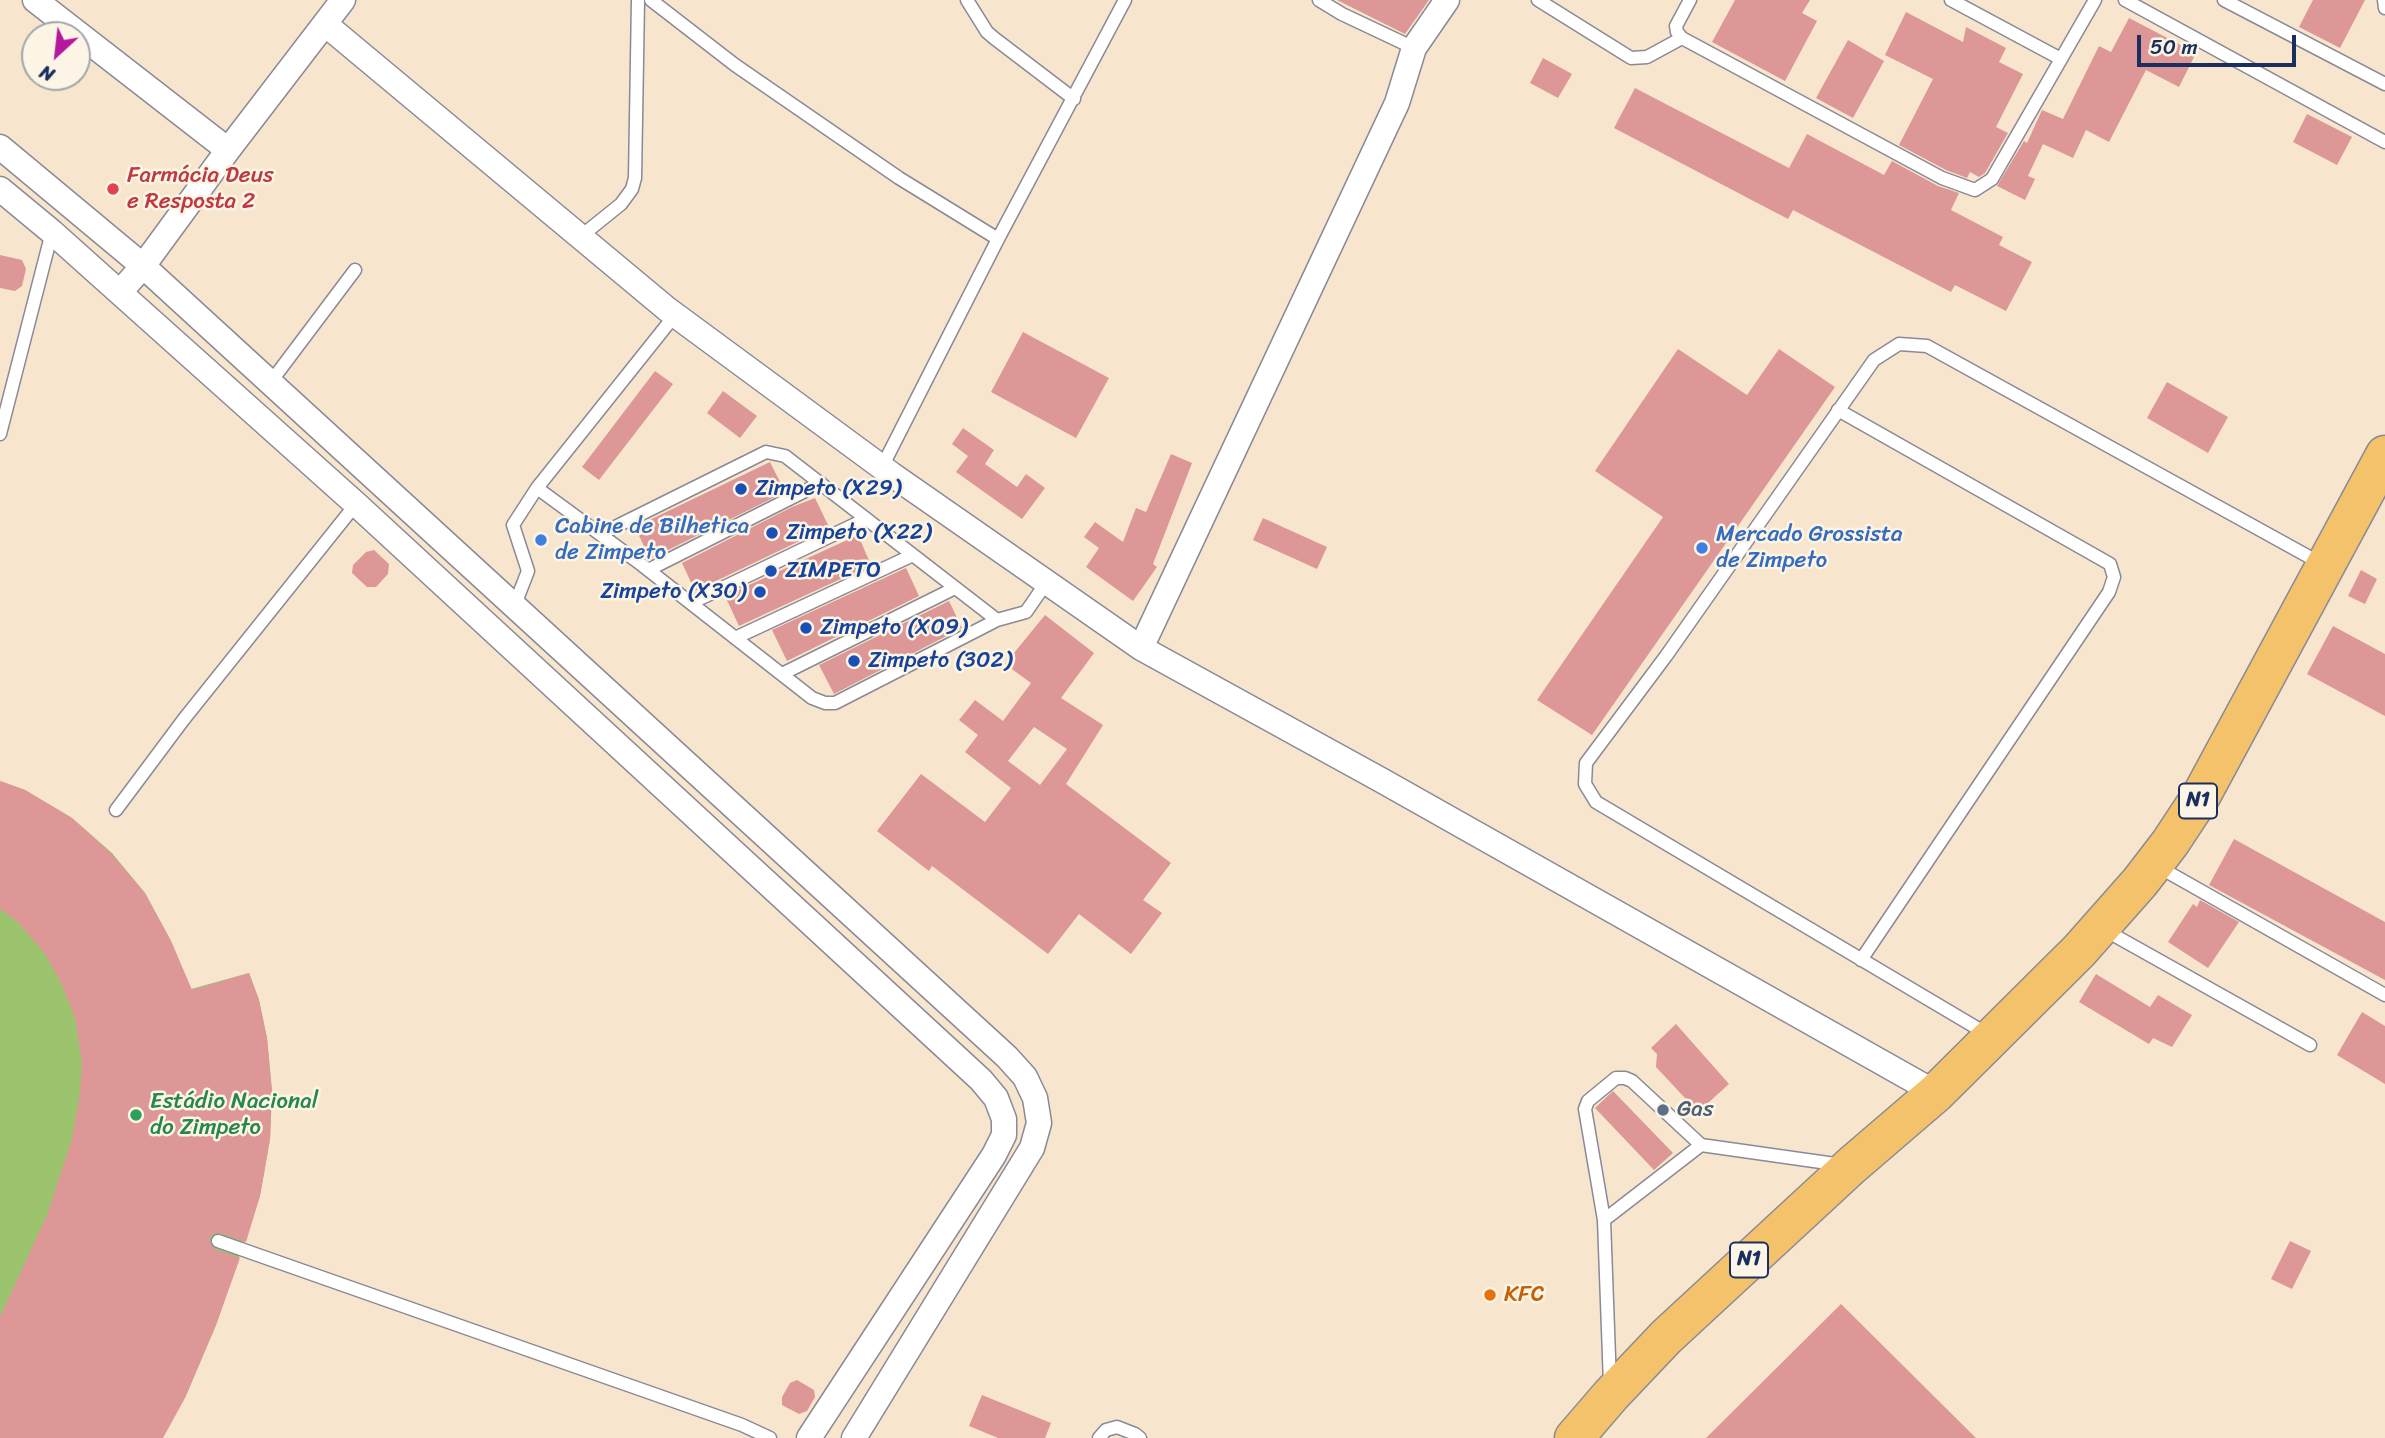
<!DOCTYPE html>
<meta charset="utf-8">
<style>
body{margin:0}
#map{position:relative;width:2385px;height:1438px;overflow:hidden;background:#f7e6cd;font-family:Sriracha,sans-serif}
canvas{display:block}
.north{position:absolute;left:21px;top:21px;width:70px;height:70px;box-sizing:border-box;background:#fcf5e5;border:2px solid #a2a6af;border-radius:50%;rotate:207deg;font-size:19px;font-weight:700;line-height:28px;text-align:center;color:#1b2f5e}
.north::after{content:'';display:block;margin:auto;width:24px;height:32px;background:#b5179e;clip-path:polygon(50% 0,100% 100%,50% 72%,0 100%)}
.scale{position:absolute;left:2137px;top:35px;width:159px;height:32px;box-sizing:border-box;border:4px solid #1b2f5e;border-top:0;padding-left:9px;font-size:21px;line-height:24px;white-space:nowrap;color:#1b2f5e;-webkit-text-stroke:5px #fcf5e5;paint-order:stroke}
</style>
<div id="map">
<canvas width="2385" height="1438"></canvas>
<div class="north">N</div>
<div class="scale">50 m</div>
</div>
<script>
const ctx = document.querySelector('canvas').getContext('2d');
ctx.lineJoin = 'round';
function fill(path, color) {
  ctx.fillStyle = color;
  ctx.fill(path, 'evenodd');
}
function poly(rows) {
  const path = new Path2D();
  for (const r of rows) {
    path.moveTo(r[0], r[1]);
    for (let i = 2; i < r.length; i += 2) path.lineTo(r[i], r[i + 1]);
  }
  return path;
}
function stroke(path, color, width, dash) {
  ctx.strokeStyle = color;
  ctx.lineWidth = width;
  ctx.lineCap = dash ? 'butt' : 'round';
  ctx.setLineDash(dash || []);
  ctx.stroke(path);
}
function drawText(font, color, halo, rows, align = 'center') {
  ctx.font = font + ' Sriracha,sans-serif';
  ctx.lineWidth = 5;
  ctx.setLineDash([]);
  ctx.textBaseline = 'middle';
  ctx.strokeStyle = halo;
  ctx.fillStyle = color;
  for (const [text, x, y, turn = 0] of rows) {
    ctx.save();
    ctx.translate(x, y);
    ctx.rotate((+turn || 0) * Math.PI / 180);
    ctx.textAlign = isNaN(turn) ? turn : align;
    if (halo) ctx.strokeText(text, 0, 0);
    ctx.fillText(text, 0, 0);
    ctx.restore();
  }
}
fill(poly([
 [0,781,25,790,72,818,112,853,145,893,171,941,191,989,249,973,259,1000,267,1038,272,1091,270,1139,260,1196,216,1325,185,1398,0,1438]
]), '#9cc46f');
fill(poly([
 [1337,0,1429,0,1405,34],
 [1735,0,1810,0,1802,13,1817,21,1785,81,1712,42],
 [2313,0,2365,0,2340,48,2299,27],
 [1906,12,1963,42,1966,27,2006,48,1999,62,2023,74,1996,127,2008,133,1985,173,1979,177,1970,172,1967,178,1946,170,1899,145,1933,79,1885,55],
 [2129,18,2196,53,2179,87,2146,70,2109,142,2086,130,2073,158,2043,144,2028,176,2035,179,2025,200,1997,186,2024,141,2027,143,2042,110,2063,119,2099,46,2111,52],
 [1848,40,1884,61,1853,118,1816,98],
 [1543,58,1572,74,1558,98,1530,83],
 [1635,88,1789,168,1807,134,1884,175,1892,161,1938,186,1959,193,1951,210,2003,237,1999,245,2032,262,2006,311,1955,285,1951,292,1793,210,1788,219,1614,128],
 [2307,114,2352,137,2337,165,2293,142],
 [0,255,22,260,26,269,22,286,15,291,0,288],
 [1023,332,1109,378,1076,438,991,392],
 [1678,349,1747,395,1779,349,1835,387,1592,735,1537,700,1663,517,1595,471],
 [655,371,673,384,599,480,582,467],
 [2167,382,2228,417,2208,453,2147,418],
 [723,391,757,416,740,438,707,413],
 [963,428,994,450,985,464,1017,487,1026,474,1045,488,1022,519,956,472,968,456,952,444],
 [1171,454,1192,463,1153,564,1157,567,1133,601,1086,567,1099,548,1084,537,1095,522,1123,542,1136,508,1146,512],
 [770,462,785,492,650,559,635,527],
 [815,498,829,527,695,591,682,563,792,507],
 [1263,518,1327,547,1317,569,1253,540],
 [858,535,871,565,739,626,725,596],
 [374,550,389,564,388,574,376,587,367,587,352,573,353,565,366,552],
 [906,568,919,596,787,661,772,630],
 [2361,570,2377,579,2365,604,2348,596],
 [949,601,962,628,834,694,819,665],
 [1045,615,1094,653,1061,698,1103,725,1066,784,1171,863,1143,900,1162,913,1131,954,1079,914,1048,954,932,866,929,871,877,831,921,774,985,822,1011,788,965,752,978,735,959,720,975,700,1003,721,1031,683,1005,664],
 [1034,727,1067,749,1040,785,1008,761],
 [2333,626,2385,654,2385,716,2307,674],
 [0,781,25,790,72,818,111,853,145,893,171,941,192,990,249,973,259,1000,267,1038,272,1091,270,1139,260,1196,246,1242,220,1233,213,1234,210,1237,210,1243,214,1249,240,1258,216,1325,185,1398,163,1438,0,1438,0,1317,47,1215,72,1139,80,1093,82,1063,75,1018,61,983,45,954,18,922,0,909],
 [2234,839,2385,922,2385,980,2209,885],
 [2200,900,2239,922,2208,968,2168,942,2193,904,2197,907],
 [2096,974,2150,1007,2158,995,2192,1015,2172,1047,2153,1038,2149,1044,2079,1002],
 [2362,1012,2385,1026,2385,1084,2337,1055],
 [1676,1024,1729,1084,1698,1112,1656,1067,1657,1054,1651,1048],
 [1613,1091,1673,1153,1654,1170,1595,1108],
 [2290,1241,2311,1251,2292,1289,2271,1279],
 [1841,1304,1976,1438,1706,1438],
 [797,1380,814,1390,815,1397,807,1411,799,1414,782,1405,782,1397,790,1383],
 [982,1395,1051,1423,1045,1438,998,1438,969,1426]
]), '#dc9796');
const service = poly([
 [651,0,735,65,899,178,998,239],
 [967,0,987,32,994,38,1074,99],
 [1319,0,1342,14,1414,48],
 [1538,0,1631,58,1647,57,1682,38],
 [1690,0,1676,26,1677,32,1682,38,1942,178,1975,190,1992,179,2095,0],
 [1951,0,2061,59],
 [2125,0,2385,142],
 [2224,0,2385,84],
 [2384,0,2385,8],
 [580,237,621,204,632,189,635,178,638,0],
 [270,383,355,270],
 [1838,410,2110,564,2114,577,2109,592,1861,960],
 [0,434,52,232],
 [882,467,998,239,1125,0],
 [537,488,642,565,812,698,825,703,835,703,997,620,1026,612,1046,583],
 [601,534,766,452,785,456,997,620],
 [648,570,821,483],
 [691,603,866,519],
 [514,607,528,571,513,525,537,488,675,315],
 [735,638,913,555],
 [782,674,955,588],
 [116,810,184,719,356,504],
 [2157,866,2385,995],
 [2103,929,2310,1045],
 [1987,1034,1596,802,1585,784,1586,763,1666,656,1874,360,1899,344,1927,346,2322,564],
 [1604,1220,1585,1109,1588,1101,1616,1078,1625,1078,1632,1081,1701,1145],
 [218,1241,742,1425,770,1438],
 [1610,1384,1604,1220,1701,1145,1842,1165],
 [1099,1438,1106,1430,1117,1427,1135,1434,1140,1438]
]);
const minor = poly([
 [35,0,228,150],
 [325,24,667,309,891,474,1141,648,1381,780,1936,1093],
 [0,147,143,266,1007,1057,1025,1077,1035,1098,1039,1123,1032,1148,854,1438],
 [0,189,52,232,356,504,981,1080,996,1098,1004,1119,1004,1135,994,1155,809,1438],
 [120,292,143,266,228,150,343,0],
 [1141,648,1397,103,1414,48,1447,0]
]);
const trunk = poly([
 [1574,1438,1611,1395,1666,1337,1851,1166,1936,1093,2079,951,2140,882,2170,843,2201,796,2385,455]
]);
stroke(service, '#898a96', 15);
stroke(minor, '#898a96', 27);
stroke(trunk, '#898a96', 41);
stroke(service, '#fff', 12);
stroke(minor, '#fff', 24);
stroke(trunk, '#f4c26a', 38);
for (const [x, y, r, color] of [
 [113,189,7,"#e0444e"],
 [741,489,7,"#1a4fb4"],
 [772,533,7,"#1a4fb4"],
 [541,540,7,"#3f7fe0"],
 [1702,548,7,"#3f7fe0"],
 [771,571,7,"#1a4fb4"],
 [760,592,7,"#1a4fb4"],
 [806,628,7,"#1a4fb4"],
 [854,661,7,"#1a4fb4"],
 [1663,1110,7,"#5c6f8a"],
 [136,1115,7,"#2e9e5b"],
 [1490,1295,7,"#e8710a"]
]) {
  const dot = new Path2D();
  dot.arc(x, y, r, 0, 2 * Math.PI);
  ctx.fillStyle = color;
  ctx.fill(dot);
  stroke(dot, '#fcf5e5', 2.5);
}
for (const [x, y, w] of [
 [2198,801,38],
 [1749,1260,38]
]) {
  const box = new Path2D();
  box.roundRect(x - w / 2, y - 17.5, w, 35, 5);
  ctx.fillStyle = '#fcf5e5';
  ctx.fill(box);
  stroke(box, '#1b2f5e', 2);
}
drawText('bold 21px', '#1b2f5e', null, [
 ["N1",2198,801],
 ["N1",1749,1260]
]);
drawText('23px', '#be3a42', '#fcf5e5', [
 ["Farmácia Deus",127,176],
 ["e Resposta 2",127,202]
], 'left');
drawText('23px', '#164399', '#fcf5e5', [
 ["Zimpeto (X29)",755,489],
 ["Zimpeto (X22)",786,533],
 ["ZIMPETO",785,571],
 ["Zimpeto (X30)",746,592,"right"],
 ["Zimpeto (X09)",820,628],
 ["Zimpeto (302)",868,661]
], 'left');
drawText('23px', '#366cbe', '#fcf5e5', [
 ["Cabine de Bilhetica",555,527],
 ["de Zimpeto",555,553],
 ["Mercado Grossista",1716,535],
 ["de Zimpeto",1716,561]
], 'left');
drawText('23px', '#27864d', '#fcf5e5', [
 ["Estádio Nacional",150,1102],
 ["do Zimpeto",150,1128]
], 'left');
drawText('23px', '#4e5e75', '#fcf5e5', [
 ["Gas",1677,1110]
], 'left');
drawText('23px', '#c56008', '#fcf5e5', [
 ["KFC",1504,1295]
], 'left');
</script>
